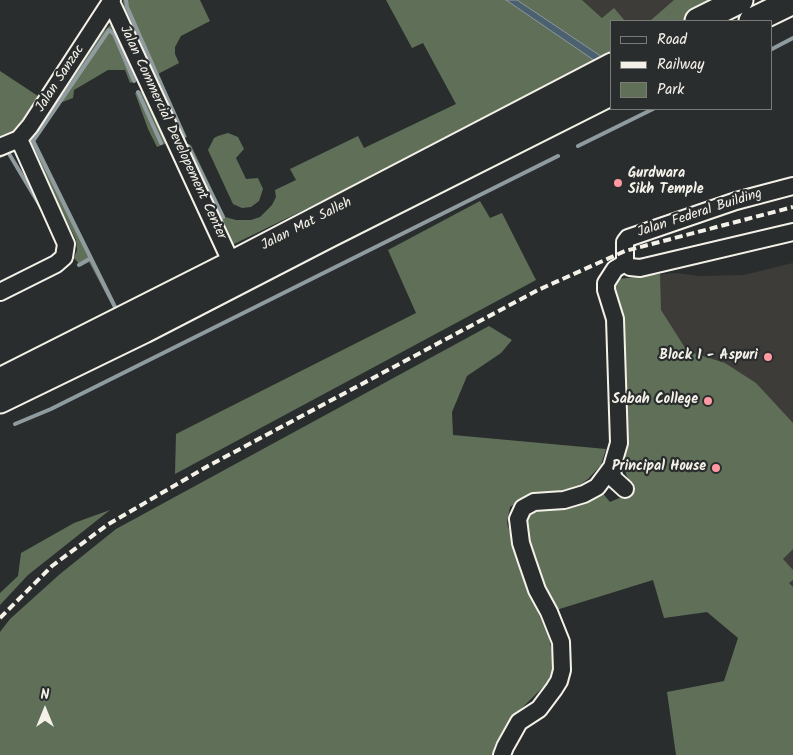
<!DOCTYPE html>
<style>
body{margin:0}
#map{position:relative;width:793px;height:755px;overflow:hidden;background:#2a2d2e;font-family:Kalam,sans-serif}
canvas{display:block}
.legend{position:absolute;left:610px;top:20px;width:162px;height:90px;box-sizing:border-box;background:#2a2d2e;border:1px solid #7b7b78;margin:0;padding:6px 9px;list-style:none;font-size:15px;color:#f4f1e8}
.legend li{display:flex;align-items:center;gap:10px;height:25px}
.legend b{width:25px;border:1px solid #7b7b78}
.north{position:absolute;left:20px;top:685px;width:50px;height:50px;-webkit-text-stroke:4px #2a2d2e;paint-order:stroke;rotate:0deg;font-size:14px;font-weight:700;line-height:20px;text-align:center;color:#f4f1e8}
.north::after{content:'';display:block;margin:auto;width:18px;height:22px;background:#f4f1e8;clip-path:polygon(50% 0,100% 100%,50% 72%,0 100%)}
</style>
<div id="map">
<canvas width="793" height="755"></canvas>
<ul class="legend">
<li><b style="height:6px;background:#2a2d2e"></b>Road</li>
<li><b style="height:6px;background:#f4f1e8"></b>Railway</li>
<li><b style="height:14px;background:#607058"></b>Park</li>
</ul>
<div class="north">N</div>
</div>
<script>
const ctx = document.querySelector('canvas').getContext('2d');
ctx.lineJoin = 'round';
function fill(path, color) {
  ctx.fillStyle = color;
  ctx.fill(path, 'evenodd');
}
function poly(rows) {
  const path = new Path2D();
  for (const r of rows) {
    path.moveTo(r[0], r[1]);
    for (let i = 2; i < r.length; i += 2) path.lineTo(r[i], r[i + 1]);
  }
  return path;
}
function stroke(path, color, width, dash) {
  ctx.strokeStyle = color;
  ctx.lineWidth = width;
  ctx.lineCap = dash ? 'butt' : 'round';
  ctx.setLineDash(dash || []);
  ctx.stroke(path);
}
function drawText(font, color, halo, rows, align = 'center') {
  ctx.font = font + ' Kalam,sans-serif';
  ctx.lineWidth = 4.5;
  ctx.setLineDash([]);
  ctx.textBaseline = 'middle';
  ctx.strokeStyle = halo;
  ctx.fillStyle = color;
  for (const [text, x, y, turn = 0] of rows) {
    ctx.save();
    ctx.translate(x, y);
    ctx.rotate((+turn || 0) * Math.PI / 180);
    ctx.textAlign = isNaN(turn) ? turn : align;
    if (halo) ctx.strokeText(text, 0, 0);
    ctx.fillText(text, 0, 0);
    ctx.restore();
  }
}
fill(poly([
 [582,0,727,0,686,21,612,21,612,27],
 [793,263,793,587,701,505,626,474,623,459,619,279,675,273,700,276,744,275]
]), '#3e3c39');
fill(poly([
 [123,0,200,0,210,21,181,36,175,47,175,54,179,63,158,74,187,137,182,139,124,11],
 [386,0,506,0,601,65,232,245,186,147,191,145,225,217,236,220,251,220,260,217,272,205,276,197,275,190,296,180,290,169,358,136,364,148,456,104,423,43,412,48],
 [517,0,582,0,602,18,614,8,625,21,612,21,612,58,608,61],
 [674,0,715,0,686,21,650,21],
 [110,25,113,27,117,33,137,80,130,83,125,70,108,70,74,90,73,98,60,103,35,140,117,307,114,309,89,262,81,266,74,258,77,250,76,240,33,151,30,139,35,129,38,130,103,32],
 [0,71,38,96,17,129,0,137],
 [140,91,145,93,167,143,157,147,148,129,135,93],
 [228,133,238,137,244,149,236,158,246,179,258,178,263,189,259,201,251,207,242,208,233,204,208,150,214,138,218,136],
 [480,201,490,218,502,213,536,280,175,474,176,434,416,313,388,250],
 [660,274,661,310,687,351,725,363,756,383,793,423,793,549,783,559,793,570,793,580,789,583,793,587,793,755,676,755,667,692,724,681,738,638,707,612,664,618,653,580,553,611,526,543,527,510,600,490,610,502,624,496,632,487,626,474,623,459,613,283,619,279],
 [489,326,512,340,501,353,467,376,452,412,453,435,606,449,601,465,588,479,577,487,522,499,510,507,507,523,526,584,549,639,555,661,548,682,512,718,495,744,492,755,0,755,0,632,10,619,60,574,116,529],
 [110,510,28,575,0,605,0,593,18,576,21,553,74,523]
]), '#607058');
const water = poly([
 [506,0,517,0,608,61,601,65,506,0]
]);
fill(water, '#4c616f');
stroke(water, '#8f9b9f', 1);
stroke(poly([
 [126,0,127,7,184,136],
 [772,49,793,38],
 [603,57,612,52],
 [138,92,161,143],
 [188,146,223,217],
 [578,146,653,109],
 [0,156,8,152,42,209],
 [79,265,91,258],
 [115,307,33,141,109,30,114,34,134,81],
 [15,424,51,409,558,156]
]), '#8f9b9f', 4);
const minor = poly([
 [111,2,232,264],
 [0,147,19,139,30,126,112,0],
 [625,263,625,242,628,238,736,201,793,186],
 [625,263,630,267,640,268,793,232],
 [0,292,56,264,64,257,66,244,19,139],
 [612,467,613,478,625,489],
 [502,755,505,747,519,722,539,709,554,689,559,681,562,670,561,642,549,612,537,590,527,561,521,543,518,519,523,508,534,502,564,500,584,494,597,487,612,467,619,443,615,319,606,290,606,283,615,269,625,263]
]);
const primary = poly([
 [698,21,740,0],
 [752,21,793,1],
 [0,381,232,264,612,66],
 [0,400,144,330,328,235,612,92]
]);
stroke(minor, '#f4f1e8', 20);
stroke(primary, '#f4f1e8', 29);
stroke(minor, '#2a2d2e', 16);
stroke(primary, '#2a2d2e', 25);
stroke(poly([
 [0,618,52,566,107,525,208,466,538,290,625,251,793,207]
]), '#f4f1e8', 4, [8, 4]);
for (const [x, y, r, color] of [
 [618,183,5,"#ff9aa2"],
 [768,357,5,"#ff9aa2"],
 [708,401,5,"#ff9aa2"],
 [716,468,5,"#ff9aa2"]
]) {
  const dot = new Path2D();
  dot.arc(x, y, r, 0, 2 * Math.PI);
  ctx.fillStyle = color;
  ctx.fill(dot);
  stroke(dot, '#2a2d2e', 2);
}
drawText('14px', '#f4f1e8', '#2a2d2e', [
 ["Jalan Sanzac",61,79,-57],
 ["Jalan Commercial Developement Center",172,133,65],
 ["Jalan Federal Building",700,214,-18],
 ["Jalan Mat Salleh",307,225,-27]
]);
drawText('bold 14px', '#f4f1e8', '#2a2d2e', [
 ["Gurdwara",628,175,"left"],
 ["Sikh Temple",628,191,"left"],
 ["Block 1 - Aspuri",758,357],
 ["Sabah College",698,401],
 ["Principal House",706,468]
], 'right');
</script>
